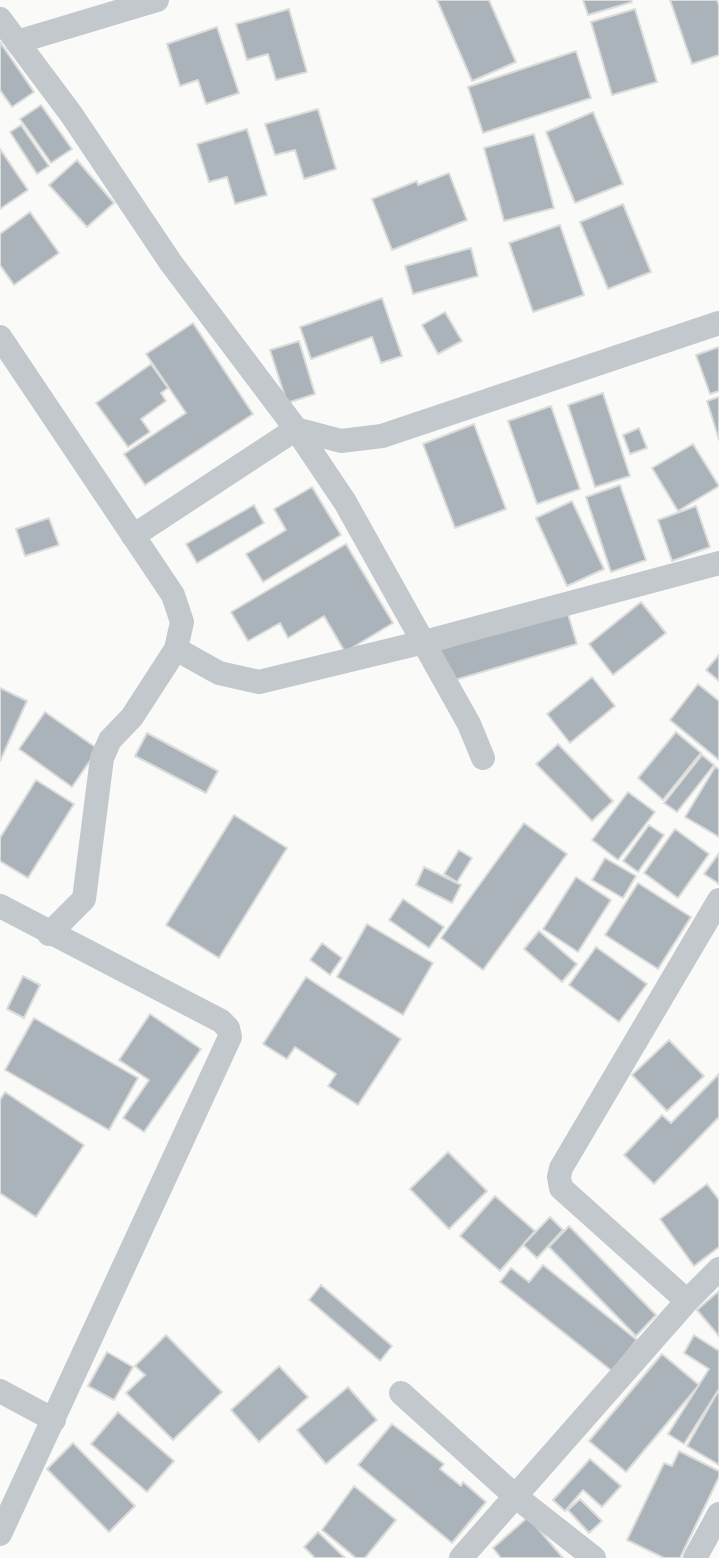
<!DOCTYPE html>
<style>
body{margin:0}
canvas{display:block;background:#fafaf8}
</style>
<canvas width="719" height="1558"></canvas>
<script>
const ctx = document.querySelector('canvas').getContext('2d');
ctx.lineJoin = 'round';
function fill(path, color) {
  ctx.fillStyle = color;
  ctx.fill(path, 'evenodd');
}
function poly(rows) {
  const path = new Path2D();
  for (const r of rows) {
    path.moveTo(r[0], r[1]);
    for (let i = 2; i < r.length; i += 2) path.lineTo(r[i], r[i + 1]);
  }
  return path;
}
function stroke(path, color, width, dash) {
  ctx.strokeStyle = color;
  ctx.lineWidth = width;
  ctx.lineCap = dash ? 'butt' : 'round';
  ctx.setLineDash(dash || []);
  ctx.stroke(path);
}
const building = poly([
 [437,0,489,0,516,62,472,81,437,0],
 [583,0,631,0,632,2,588,15,583,0],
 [670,0,717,0,719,6,719,55,692,64,670,0],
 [289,9,307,72,276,80,268,54,247,60,236,24,289,9],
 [635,9,657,82,612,95,591,22,635,9],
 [217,27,239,93,206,104,198,80,180,86,167,44,217,27],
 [0,42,34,92,12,107,0,90,0,42],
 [576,51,591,98,483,133,468,87,576,51],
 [41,105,72,149,51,163,20,119,41,105],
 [318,109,336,169,304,179,295,150,275,155,265,124,318,109],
 [593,112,623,184,575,203,546,132,593,112],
 [21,125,49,166,37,174,10,132,21,125],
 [247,129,267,195,235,204,227,177,209,182,197,144,247,129],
 [534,134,554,208,504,221,484,148,534,134],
 [0,149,28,190,0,209,0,149],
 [77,160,114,203,87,227,49,185,77,160],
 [449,173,467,220,392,250,372,199,417,181,418,185,449,173],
 [623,204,651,272,608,289,580,222,623,204],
 [30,212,59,253,14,285,0,265,0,234,30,212],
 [560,225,584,295,533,312,509,243,560,225],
 [471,248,478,276,413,294,405,266,471,248],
 [382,298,402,356,381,363,372,337,311,359,300,327,382,298],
 [445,312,462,341,438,354,422,325,445,312],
 [193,323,253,414,145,485,124,454,186,413,146,354,193,323],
 [299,341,315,394,287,403,270,350,299,341],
 [719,347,719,391,710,394,696,355,719,347],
 [151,364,168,388,161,393,166,401,141,419,150,432,128,447,96,403,151,364],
 [603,393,630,476,595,487,568,405,603,393],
 [719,397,719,440,707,401,719,397],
 [551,406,580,489,537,504,508,421,551,406],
 [474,424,506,509,455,528,423,444,474,424],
 [639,428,647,448,630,454,623,435,639,428],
 [693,444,719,486,678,511,652,468,693,444],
 [620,485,646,560,611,572,586,497,620,485],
 [312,487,341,535,263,582,246,554,286,530,274,509,312,487],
 [572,501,604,569,567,586,536,518,572,501],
 [254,505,264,523,197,563,186,544,254,505],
 [696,506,710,547,672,561,658,520,696,506],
 [49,518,59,545,25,556,16,529,49,518],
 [346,544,393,623,345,652,324,616,288,638,280,623,248,641,231,612,346,544],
 [641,602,666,633,613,675,589,644,641,602],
 [567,611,577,644,448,682,438,650,567,611],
 [719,655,719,681,706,670,719,655],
 [592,677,615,706,570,743,547,714,592,677],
 [698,684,719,701,719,760,670,720,698,684],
 [0,688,27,701,0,761,0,688],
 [45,712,98,749,72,787,19,749,45,712],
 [676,732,701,753,663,800,638,778,676,732],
 [147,733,218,771,206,793,135,756,147,733],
 [558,744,613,801,592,821,536,764,558,744],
 [702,755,714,765,677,812,664,803,702,755],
 [715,767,719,769,719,837,685,817,715,767],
 [36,780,74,804,28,878,0,861,0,838,36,780],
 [628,792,655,812,618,860,592,840,628,792],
 [234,815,287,848,219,958,166,925,234,815],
 [524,823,567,854,483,970,441,938,524,823],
 [649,825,664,835,638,872,623,861,649,825],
 [675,829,709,854,678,898,644,873,675,829],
 [459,850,472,858,457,882,444,874,459,850],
 [719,853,719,884,704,874,719,853],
 [605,858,636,876,623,898,592,880,605,858],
 [424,867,461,885,452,903,416,885,424,867],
 [576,877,611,900,578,952,543,929,576,877],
 [638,883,691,917,658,969,605,935,638,883],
 [403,899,444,927,429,948,389,920,403,899],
 [367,924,433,963,403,1015,337,977,367,924],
 [539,931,577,964,562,982,524,949,539,931],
 [322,943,342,958,330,975,310,960,322,943],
 [596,947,647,984,619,1022,569,985,596,947],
 [23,976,40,985,24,1018,7,1009,23,976],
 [306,977,401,1039,358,1105,328,1086,336,1074,295,1047,287,1059,263,1044,306,977],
 [150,1014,201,1049,144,1132,123,1118,149,1080,119,1060,150,1014],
 [34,1018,138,1078,109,1130,5,1070,34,1018],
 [669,1040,704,1076,667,1111,632,1075,669,1040],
 [719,1074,719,1117,654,1184,624,1155,662,1115,671,1123,719,1074],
 [5,1092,84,1145,36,1217,0,1193,0,1100,5,1092],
 [448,1152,487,1191,449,1229,410,1189,448,1152],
 [707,1184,719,1200,719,1247,694,1266,660,1219,707,1184],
 [495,1196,535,1231,500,1271,460,1236,495,1196],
 [550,1217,563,1230,537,1258,523,1245,550,1217],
 [569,1226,656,1315,636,1336,549,1247,569,1226],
 [543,1265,637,1340,612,1371,500,1282,511,1268,529,1282,543,1265],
 [321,1285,392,1346,380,1361,309,1300,321,1285],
 [719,1291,719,1336,697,1310,719,1291],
 [166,1335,222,1392,173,1440,126,1393,145,1375,135,1366,166,1335],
 [694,1335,719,1351,719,1389,684,1444,668,1434,709,1369,684,1353,694,1335],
 [107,1352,133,1367,114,1400,88,1386,107,1352],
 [662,1354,699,1385,626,1472,589,1441,662,1354],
 [279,1366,308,1397,259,1442,231,1410,279,1366],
 [348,1387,377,1420,326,1464,297,1430,348,1387],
 [717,1393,719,1394,719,1465,687,1446,717,1393],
 [118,1412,174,1461,147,1492,91,1444,118,1412],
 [392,1424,444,1464,440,1469,461,1486,463,1482,486,1502,452,1543,358,1465,392,1424],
 [73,1443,135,1506,109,1532,47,1469,73,1443],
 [679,1451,719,1471,719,1477,680,1558,664,1558,627,1540,664,1463,672,1466,679,1451],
 [590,1459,621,1486,602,1507,583,1490,565,1511,553,1500,590,1459],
 [354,1486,396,1520,365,1558,356,1558,322,1530,354,1486],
 [580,1499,602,1521,589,1533,568,1510,580,1499],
 [528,1517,563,1558,501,1558,493,1548,528,1517],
 [318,1532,345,1558,315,1558,304,1547,318,1532]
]);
fill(building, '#aab3b9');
stroke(building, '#dcdcda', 2);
stroke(poly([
 [0,19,71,114,171,263,296,429,345,502,469,724,483,758],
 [17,42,157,0],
 [0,337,173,595,182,622,176,649,132,717,110,740,102,758,84,899,49,934],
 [133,536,296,429,341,441,382,436,719,323],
 [176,649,219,673,259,682,424,642,719,563],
 [0,906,221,1021,228,1028,230,1037,0,1534],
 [687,1301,561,1188,559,1177,561,1168,719,900],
 [0,1391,54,1420],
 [401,1393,515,1496,594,1558],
 [461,1558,687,1301,719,1269],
 [695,1558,719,1514]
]), '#c3c8cc', 24);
</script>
